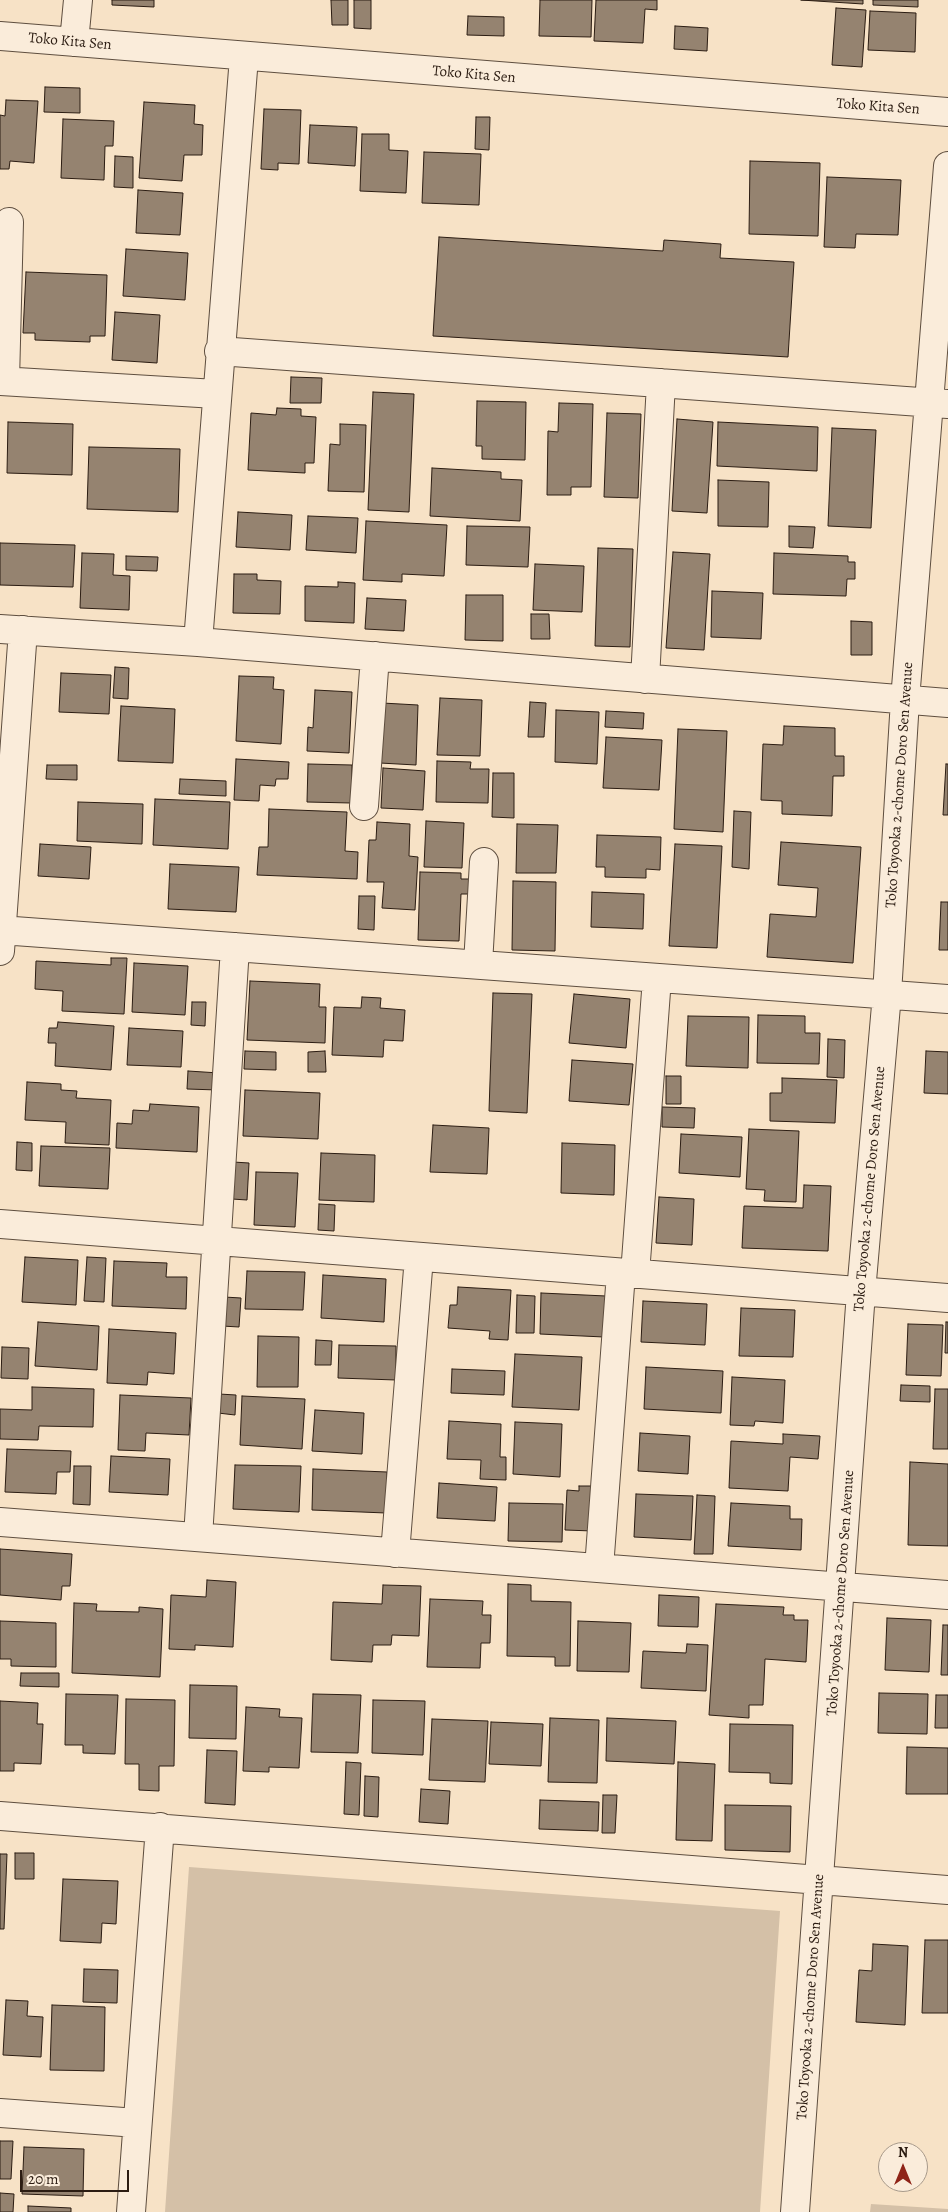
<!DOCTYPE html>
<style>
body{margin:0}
#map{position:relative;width:948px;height:2212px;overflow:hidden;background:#f7e2c6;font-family:Alegreya,serif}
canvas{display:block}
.north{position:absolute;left:878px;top:2142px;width:50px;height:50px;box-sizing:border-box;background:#faecda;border:1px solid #a7998a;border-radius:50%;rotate:0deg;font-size:14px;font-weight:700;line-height:20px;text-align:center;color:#2b1c12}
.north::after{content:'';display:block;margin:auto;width:18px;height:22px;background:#8f2418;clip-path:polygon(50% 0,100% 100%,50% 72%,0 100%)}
.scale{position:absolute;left:20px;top:2170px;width:109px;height:22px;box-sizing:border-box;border:2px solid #2b1c12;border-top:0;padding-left:6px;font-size:15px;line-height:18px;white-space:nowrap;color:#2b1c12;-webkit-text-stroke:4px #faecda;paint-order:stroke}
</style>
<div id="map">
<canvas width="948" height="2212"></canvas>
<div class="north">N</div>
<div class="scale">20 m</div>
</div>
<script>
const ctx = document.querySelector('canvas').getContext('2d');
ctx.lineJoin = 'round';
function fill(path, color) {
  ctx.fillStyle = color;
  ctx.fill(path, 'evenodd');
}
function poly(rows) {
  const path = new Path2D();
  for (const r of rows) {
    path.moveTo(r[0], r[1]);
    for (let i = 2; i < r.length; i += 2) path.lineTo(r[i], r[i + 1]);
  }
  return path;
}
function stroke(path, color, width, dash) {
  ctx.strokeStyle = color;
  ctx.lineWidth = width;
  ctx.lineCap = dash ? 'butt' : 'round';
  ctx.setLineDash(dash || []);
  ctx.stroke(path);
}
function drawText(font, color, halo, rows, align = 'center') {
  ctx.font = font + ' Alegreya,serif';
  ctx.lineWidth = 4;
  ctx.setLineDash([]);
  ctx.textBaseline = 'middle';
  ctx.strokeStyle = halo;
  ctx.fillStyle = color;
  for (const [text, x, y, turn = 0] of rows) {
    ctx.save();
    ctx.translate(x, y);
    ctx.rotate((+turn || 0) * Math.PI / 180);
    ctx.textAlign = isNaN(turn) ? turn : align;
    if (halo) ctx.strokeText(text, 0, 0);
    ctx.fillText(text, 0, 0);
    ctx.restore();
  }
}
fill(poly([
 [189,1867,780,1911,760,2212,165,2212],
 [871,2204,948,2209,948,2212,870,2212]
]), '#d4c0a7');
const building = poly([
 [112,0,154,0,154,7,112,5,112,0],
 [331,0,348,0,348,25,332,25,331,0],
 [354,0,371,0,371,29,354,28,354,0],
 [540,0,592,0,591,37,539,36,540,0],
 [596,0,657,0,657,10,645,9,643,43,594,41,596,0],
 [801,0,863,0,863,4,801,0],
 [873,0,918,0,918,7,873,5,873,0],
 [836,8,866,10,862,67,832,65,836,8],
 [870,11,916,13,915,52,868,50,870,11],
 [468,16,504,17,504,36,467,35,468,16],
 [675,26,708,28,707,51,674,49,675,26],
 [45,87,80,88,80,113,44,112,45,87],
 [6,100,38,101,34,163,10,161,9,169,0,169,0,115,5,116,6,100],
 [144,102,195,105,194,124,203,125,202,155,184,155,182,181,139,178,144,102],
 [264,109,301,110,299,164,278,163,278,170,261,169,264,109],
 [476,117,490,117,489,150,475,149,476,117],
 [63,119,114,121,113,146,105,146,104,180,61,178,63,119],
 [310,125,357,127,355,166,308,163,310,125],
 [362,134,389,134,389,150,408,151,406,193,360,191,362,134],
 [424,152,481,154,479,205,422,203,424,152],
 [115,156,133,157,133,188,114,187,115,156],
 [750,161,820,163,818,236,749,234,750,161],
 [827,177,901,180,898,235,856,234,855,248,824,247,827,177],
 [138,190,183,193,180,235,136,233,138,190],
 [439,237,663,251,664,240,721,244,720,258,794,262,788,357,433,336,439,237],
 [126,249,188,253,185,300,123,296,126,249],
 [26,272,107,275,105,336,90,336,90,342,35,340,35,333,23,333,26,272],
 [115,312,160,315,157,363,112,360,115,312],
 [291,377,322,378,321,403,290,403,291,377],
 [373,392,414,394,409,512,368,510,373,392],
 [477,401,526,402,525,460,482,459,482,446,476,446,477,401],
 [559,403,593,404,591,487,571,487,571,495,547,495,548,431,558,432,559,403],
 [277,408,301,409,301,416,316,417,314,463,305,463,305,473,248,470,251,413,276,415,277,408],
 [607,413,641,414,638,498,604,497,607,413],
 [677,419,713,422,707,513,672,511,677,419],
 [8,422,73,424,72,475,7,473,8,422],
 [718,422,818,427,817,471,717,466,718,422],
 [340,424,366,425,364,492,328,491,330,444,340,445,340,424],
 [832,428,876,430,871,528,828,526,832,428],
 [89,447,180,449,178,512,87,509,89,447],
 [432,468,501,472,501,479,522,480,520,521,430,516,432,468],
 [718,480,769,482,768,527,718,526,718,480],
 [238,512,292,515,290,550,236,547,238,512],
 [308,516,358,518,356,553,306,550,308,516],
 [366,521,447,525,444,576,402,574,402,582,363,580,366,521],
 [467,526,530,527,528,567,466,565,467,526],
 [789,526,815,527,813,548,789,547,789,526],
 [0,543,75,545,73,587,0,585,0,543],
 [598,548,633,549,630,647,595,646,598,548],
 [673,552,710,554,704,650,666,648,673,552],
 [82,553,114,554,113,575,130,576,129,610,80,608,82,553],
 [774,553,848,556,848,562,855,562,855,579,847,579,846,596,773,594,774,553],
 [126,556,158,557,157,571,126,570,126,556],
 [535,564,584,566,582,612,533,610,535,564],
 [234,574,257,574,257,580,281,581,280,614,233,613,234,574],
 [338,582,355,583,354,623,305,621,305,586,338,587,338,582],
 [712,591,763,593,761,639,711,637,712,591],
 [466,595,503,595,503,641,465,640,466,595],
 [367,598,406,600,404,631,365,629,367,598],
 [531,614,549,614,550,639,531,639,531,614],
 [851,621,872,622,872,655,851,655,851,621],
 [115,667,129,668,128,699,113,698,115,667],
 [61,673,111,675,109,714,59,712,61,673],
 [239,676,274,677,273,689,284,690,281,744,236,741,239,676],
 [315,690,352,692,349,753,307,751,308,727,313,728,315,690],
 [440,698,482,700,480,756,437,755,440,698],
 [530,702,546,703,544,737,528,737,530,702],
 [382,703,418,705,416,765,380,763,382,703],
 [121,706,175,709,173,763,118,761,121,706],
 [556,710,599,712,597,764,555,762,556,710],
 [606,711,644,713,643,729,605,727,606,711],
 [784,726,835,728,835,756,844,756,844,776,833,776,832,816,782,814,782,801,761,800,763,744,783,745,784,726],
 [678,729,727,731,723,832,674,829,678,729],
 [606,737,662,740,659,790,603,788,606,737],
 [236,759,289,762,288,779,276,779,275,786,260,785,259,801,234,800,236,759],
 [437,761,471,762,470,769,489,769,488,803,436,802,437,761],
 [308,764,352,765,351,803,307,802,308,764],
 [946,764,948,764,948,815,943,815,946,764],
 [47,765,77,765,77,780,46,779,47,765],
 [383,768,425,771,423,810,381,808,383,768],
 [493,773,514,773,514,818,492,817,493,773],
 [180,779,226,781,226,796,179,794,180,779],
 [155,799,230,802,228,849,153,845,155,799],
 [78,802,143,804,142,844,77,841,78,802],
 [269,809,347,812,345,851,358,852,357,879,257,875,259,847,268,847,269,809],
 [734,811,751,812,749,869,732,867,734,811],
 [426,821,464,823,462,868,424,867,426,821],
 [377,822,410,824,409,856,418,857,415,910,382,908,384,882,367,882,369,840,376,840,377,822],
 [517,824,558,825,556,873,516,873,517,824],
 [597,835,661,837,660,870,646,869,646,878,605,877,605,867,596,867,597,835],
 [781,842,861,847,853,963,767,957,770,914,816,917,818,888,778,885,781,842],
 [40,844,91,847,89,879,38,876,40,844],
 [675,844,722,846,717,948,669,946,675,844],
 [170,864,239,867,236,912,168,909,170,864],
 [420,872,461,873,461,879,473,879,472,894,461,894,459,941,418,940,420,872],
 [513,881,556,882,555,951,512,950,513,881],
 [592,892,644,894,643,929,591,927,592,892],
 [359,896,375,896,374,930,358,929,359,896],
 [941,902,948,902,948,950,939,950,941,902],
 [111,958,127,958,124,1014,62,1011,63,991,35,989,36,961,111,965,111,958],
 [134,963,188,966,185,1015,132,1012,134,963],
 [250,981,320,984,319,1007,326,1007,325,1043,247,1040,250,981],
 [493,993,532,994,527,1113,489,1111,493,993],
 [574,994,630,999,626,1048,569,1043,574,994],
 [362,997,381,998,380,1008,405,1010,403,1041,384,1040,383,1057,332,1055,334,1007,361,1008,362,997],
 [192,1002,206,1002,205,1026,191,1025,192,1002],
 [758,1015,805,1016,805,1033,820,1033,819,1064,757,1063,758,1015],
 [688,1016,749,1017,748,1068,686,1066,688,1016],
 [58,1022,114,1026,111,1070,55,1066,56,1043,48,1043,49,1028,57,1028,58,1022],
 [129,1028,183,1031,181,1067,127,1065,129,1028],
 [828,1039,845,1040,844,1078,827,1077,828,1039],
 [245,1051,276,1052,276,1070,244,1069,245,1051],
 [325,1051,326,1072,308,1072,308,1052,325,1051],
 [926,1051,948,1052,948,1094,924,1093,926,1051],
 [572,1060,633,1064,629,1105,569,1101,572,1060],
 [188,1071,219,1073,218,1090,187,1089,188,1071],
 [666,1076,681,1076,681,1104,666,1104,666,1076],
 [782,1078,837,1080,835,1123,770,1121,770,1093,782,1093,782,1078],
 [27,1082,61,1084,61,1090,77,1091,76,1098,111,1100,109,1145,65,1143,66,1122,25,1120,27,1082],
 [245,1090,320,1093,318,1139,243,1136,245,1090],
 [150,1104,199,1107,197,1152,116,1148,117,1123,132,1124,133,1110,149,1111,150,1104],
 [662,1107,695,1108,694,1128,662,1127,662,1107],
 [433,1125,489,1128,487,1174,430,1172,433,1125],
 [749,1129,799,1131,796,1202,764,1201,765,1190,746,1189,749,1129],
 [681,1134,742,1137,740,1177,679,1173,681,1134],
 [17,1142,32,1143,32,1171,16,1170,17,1142],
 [562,1143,615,1145,614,1195,561,1193,562,1143],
 [41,1146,110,1148,108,1189,39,1186,41,1146],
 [321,1153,375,1155,374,1202,319,1200,321,1153],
 [233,1162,249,1163,247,1200,232,1199,233,1162],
 [256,1172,298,1173,295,1227,254,1225,256,1172],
 [804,1185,831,1186,828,1251,742,1248,744,1206,803,1208,804,1185],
 [659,1197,694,1199,692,1245,656,1243,659,1197],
 [319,1204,335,1205,334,1231,318,1230,319,1204],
 [25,1257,78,1260,76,1305,22,1302,25,1257],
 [87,1257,106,1258,104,1302,84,1301,87,1257],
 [114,1261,167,1263,166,1277,187,1277,186,1309,112,1306,114,1261],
 [247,1271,305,1272,303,1310,245,1309,247,1271],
 [323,1275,386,1279,384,1322,321,1318,323,1275],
 [458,1287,511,1290,508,1340,489,1339,490,1331,448,1328,450,1305,457,1305,458,1287],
 [541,1293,606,1296,604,1337,540,1334,541,1293],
 [517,1295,535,1296,534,1333,516,1333,517,1295],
 [224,1297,241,1298,239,1327,222,1326,224,1297],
 [643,1301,707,1304,705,1345,641,1342,643,1301],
 [741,1308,795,1310,793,1357,739,1356,741,1308],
 [38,1322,99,1326,97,1370,35,1366,38,1322],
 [946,1322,948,1322,948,1353,945,1353,946,1322],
 [908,1324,943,1325,941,1376,906,1375,908,1324],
 [109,1329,176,1333,174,1374,148,1372,147,1385,107,1383,109,1329],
 [258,1336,299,1337,298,1387,257,1387,258,1336],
 [316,1340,332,1341,331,1365,315,1365,316,1340],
 [339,1345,396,1346,396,1380,338,1378,339,1345],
 [2,1347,29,1348,28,1379,1,1378,2,1347],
 [515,1354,582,1357,579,1410,512,1407,515,1354],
 [646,1367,723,1371,721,1413,644,1409,646,1367],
 [452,1369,505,1371,504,1395,451,1393,452,1369],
 [732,1377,785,1380,783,1423,755,1421,754,1426,730,1425,732,1377],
 [901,1385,930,1386,930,1402,900,1401,901,1385],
 [32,1387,94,1389,93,1427,39,1426,38,1440,0,1439,0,1409,32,1410,32,1387],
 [935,1389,948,1389,948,1449,933,1449,935,1389],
 [219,1394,236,1395,235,1415,218,1413,219,1394],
 [120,1395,191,1398,189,1435,146,1433,145,1451,118,1450,120,1395],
 [242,1396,305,1399,302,1449,240,1445,242,1396],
 [315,1410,364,1413,362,1454,312,1451,315,1410],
 [449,1421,501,1424,500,1457,506,1457,506,1480,480,1479,481,1460,447,1459,449,1421],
 [515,1422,562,1424,560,1477,513,1474,515,1422],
 [640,1433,690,1436,688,1474,638,1471,640,1433],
 [783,1434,820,1436,818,1459,790,1457,788,1491,729,1488,731,1441,783,1444,783,1434],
 [7,1449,71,1451,70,1472,57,1472,56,1494,5,1492,7,1449],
 [111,1456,170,1459,168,1495,109,1492,111,1456],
 [910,1462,948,1464,948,1546,908,1545,910,1462],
 [235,1465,301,1466,299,1512,233,1509,235,1465],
 [74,1466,91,1466,90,1505,73,1504,74,1466],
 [313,1469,387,1472,386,1513,312,1510,313,1469],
 [439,1483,497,1487,495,1521,437,1518,439,1483],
 [579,1486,595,1486,593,1531,565,1530,567,1490,579,1491,579,1486],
 [636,1494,693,1496,691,1540,634,1537,636,1494],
 [697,1495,715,1496,713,1554,694,1554,697,1495],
 [509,1503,563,1504,562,1542,508,1541,509,1503],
 [731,1503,790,1506,790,1519,802,1519,801,1550,728,1546,731,1503],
 [0,1549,72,1554,70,1586,62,1586,61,1600,0,1595,0,1549],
 [207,1580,236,1582,233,1647,195,1645,195,1650,169,1649,171,1595,206,1597,207,1580],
 [508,1584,531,1585,531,1601,571,1602,570,1666,555,1666,555,1657,507,1656,508,1584],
 [383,1585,421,1586,419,1636,392,1635,391,1645,373,1645,372,1662,331,1660,333,1602,382,1604,383,1585],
 [659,1595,699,1597,698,1627,658,1626,659,1595],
 [430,1599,483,1601,482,1615,491,1615,490,1643,481,1643,480,1668,427,1667,430,1599],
 [74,1603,97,1604,96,1611,139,1612,139,1607,163,1609,160,1677,72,1673,74,1603],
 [716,1604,784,1607,783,1615,794,1615,794,1620,808,1620,806,1662,765,1659,763,1705,749,1705,749,1718,709,1715,716,1604],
 [887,1618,931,1620,929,1672,885,1670,887,1618],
 [0,1621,56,1623,56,1667,11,1666,11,1659,0,1659,0,1621],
 [578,1621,631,1623,629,1672,577,1671,578,1621],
 [943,1625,948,1625,948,1675,941,1675,943,1625],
 [687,1644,708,1645,706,1691,641,1688,643,1651,686,1653,687,1644],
 [21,1673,59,1673,59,1687,20,1686,21,1673],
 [190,1685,237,1686,236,1739,189,1738,190,1685],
 [879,1693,928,1694,927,1734,878,1733,879,1693],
 [66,1694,118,1695,115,1754,83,1753,83,1745,65,1745,66,1694],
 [313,1694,361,1695,358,1753,311,1752,313,1694],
 [936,1695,948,1695,948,1728,935,1728,936,1695],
 [126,1699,175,1700,174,1766,159,1766,159,1791,139,1790,139,1764,125,1764,126,1699],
 [373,1700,425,1701,423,1755,372,1753,373,1700],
 [0,1701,38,1703,37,1724,43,1724,41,1764,14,1763,14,1771,0,1771,0,1701],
 [246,1707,280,1709,279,1717,302,1718,299,1768,269,1767,269,1772,243,1771,246,1707],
 [550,1718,599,1720,597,1783,548,1782,550,1718],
 [607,1718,676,1721,674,1764,606,1761,607,1718],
 [432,1719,488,1721,485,1782,429,1780,432,1719],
 [491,1722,543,1724,541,1766,489,1764,491,1722],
 [730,1724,793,1725,792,1784,770,1783,770,1773,729,1772,730,1724],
 [907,1747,948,1748,948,1794,906,1794,907,1747],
 [207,1750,237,1751,235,1805,205,1803,207,1750],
 [346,1762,361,1763,359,1815,344,1814,346,1762],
 [678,1762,715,1764,712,1841,676,1840,678,1762],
 [365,1776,379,1777,378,1817,364,1816,365,1776],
 [421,1789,450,1791,448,1824,419,1822,421,1789],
 [603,1795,617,1795,615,1833,602,1833,603,1795],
 [540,1800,599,1802,598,1831,539,1829,540,1800],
 [725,1805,791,1806,790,1852,725,1850,725,1805],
 [15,1853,34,1853,34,1879,15,1879,15,1853],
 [0,1854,7,1854,4,1929,0,1929,0,1854],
 [63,1879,118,1881,116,1924,102,1923,101,1943,60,1941,63,1879],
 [925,1940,948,1940,948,2013,922,2013,925,1940],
 [873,1944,908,1946,905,2025,856,2022,859,1970,872,1971,873,1944],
 [84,1969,118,1970,117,2003,83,2002,84,1969],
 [6,2000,28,2001,27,2016,43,2017,41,2057,3,2055,6,2000],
 [52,2005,105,2007,104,2071,50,2070,52,2005],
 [0,2141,13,2141,11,2179,0,2179,0,2141],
 [24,2147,84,2149,83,2196,22,2194,24,2147],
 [0,2193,14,2194,13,2212,0,2212,0,2193],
 [28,2206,71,2208,71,2212,28,2212,28,2206]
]);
fill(building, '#958370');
stroke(building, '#2b1c12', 1);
const minor = poly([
 [0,36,948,112],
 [74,42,78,0],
 [219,351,948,404],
 [0,381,216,394],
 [5,381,9,222],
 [0,629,198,642,948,703],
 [198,642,244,57],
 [645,679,661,383],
 [364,806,375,656],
 [0,930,948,999],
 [0,951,23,630],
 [478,964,484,862],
 [0,1224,948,1298],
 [635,1274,657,978],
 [0,1522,948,1595],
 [198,1537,235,947],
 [395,1553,419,1257],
 [599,1568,621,1273],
 [0,1816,948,1890],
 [0,2113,137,2123],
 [131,2212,160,1827],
 [795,2212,861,1292,887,994,905,700,948,166]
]);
stroke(minor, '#5e4e3f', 30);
stroke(minor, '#faecda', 28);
drawText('15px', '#2b1c12', '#faecda', [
 ["Toko Kita Sen",70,42,5],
 ["Toko Kita Sen",474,75,5],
 ["Toko Kita Sen",878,107,4],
 ["Toko Toyooka 2-chome Doro Sen Avenue",900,785,-86],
 ["Toko Toyooka 2-chome Doro Sen Avenue",870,1189,-85],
 ["Toko Toyooka 2-chome Doro Sen Avenue",841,1593,-86],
 ["Toko Toyooka 2-chome Doro Sen Avenue",811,1997,-86]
]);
</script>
